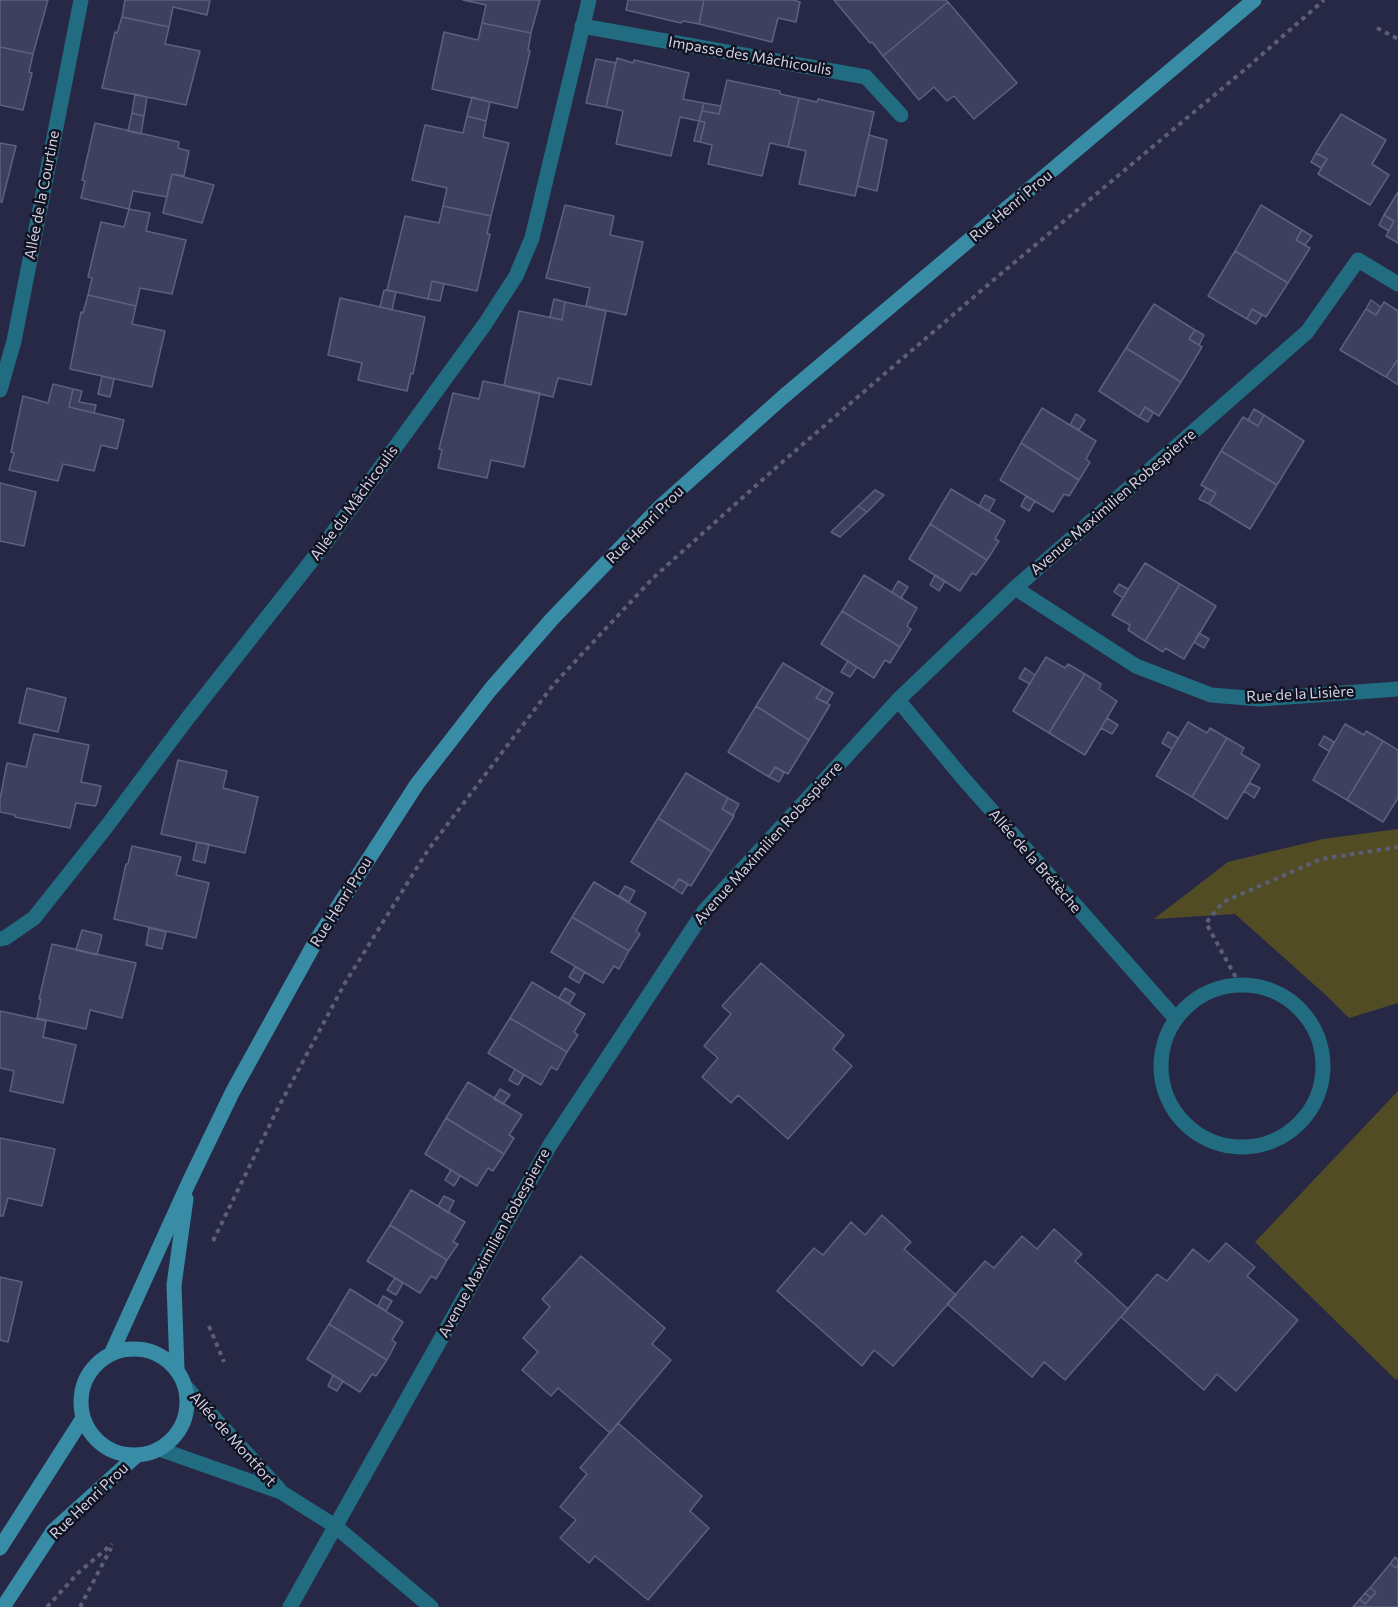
<!DOCTYPE html>
<meta charset="utf-8">
<style>
body{margin:0}
canvas{display:block;background:#272845}
</style>
<canvas width="1398" height="1607"></canvas>
<script>
const ctx = document.querySelector('canvas').getContext('2d');
ctx.lineJoin = 'round';
function fill(path, color) {
  ctx.fillStyle = color;
  ctx.fill(path, 'evenodd');
}
function poly(rows) {
  const path = new Path2D();
  for (const r of rows) {
    if (r.length === 3) {
      path.moveTo(r[0] + r[2], r[1]);
      path.arc(r[0], r[1], r[2], 0, 2 * Math.PI);
      continue;
    }
    path.moveTo(r[0], r[1]);
    for (let i = 2; i < r.length; i += 2) path.lineTo(r[i], r[i + 1]);
  }
  return path;
}
function stroke(path, color, width, dash) {
  ctx.strokeStyle = color;
  ctx.lineWidth = width;
  ctx.lineCap = dash ? 'butt' : 'round';
  ctx.setLineDash(dash || []);
  ctx.stroke(path);
}
function drawText(font, color, halo, rows, align = 'center') {
  ctx.font = font + ' Commissioner,sans-serif';
  ctx.lineWidth = 5;
  ctx.setLineDash([]);
  ctx.textBaseline = 'middle';
  ctx.strokeStyle = halo;
  ctx.fillStyle = color;
  for (const [text, x, y, turn = 0] of rows) {
    ctx.save();
    ctx.translate(x, y);
    ctx.rotate((+turn || 0) * Math.PI / 180);
    ctx.textAlign = isNaN(turn) ? turn : align;
    if (halo) ctx.strokeText(text, 0, 0);
    ctx.fillText(text, 0, 0);
    ctx.restore();
  }
}
fill(poly([
 [1398,829,1398,1003,1349,1018,1328,997,1235,914,1154,919,1228,862,1323,839],
 [1398,1091,1398,1377,1396,1380,1255,1242]
]), '#524c24');
const building = poly([
 [0,0,48,0,33,54,0,47,0,0],
 [125,0,210,0,207,15,173,7,169,27,122,17,125,0],
 [463,0,540,0,531,33,482,23,486,5,463,0],
 [628,0,704,0,699,24,683,21,681,23,626,10,628,0],
 [704,0,793,0,800,2,796,22,778,18,772,42,699,24,704,0],
 [834,0,946,0,948,2,883,56,872,42,870,43,834,0],
 [948,2,1017,83,974,119,954,96,947,101,934,87,919,100,883,56,948,2],
 [122,17,169,27,165,44,200,51,186,105,102,88,115,32,117,33,122,17],
 [482,23,531,33,528,50,530,51,517,108,432,89,444,32,478,40,482,23],
 [0,47,33,54,29,72,32,73,23,110,0,105,0,47],
 [617,58,633,63,634,60,689,73,683,99,704,103,699,121,680,117,671,156,616,144,623,111,606,107,617,58],
 [596,59,616,63,606,107,586,103,596,59],
 [727,80,780,91,780,94,799,98,788,147,770,143,762,176,708,164,712,145,700,142,705,122,699,121,702,111,719,114,727,80],
 [135,94,147,97,144,116,132,113,135,94],
 [472,97,490,102,486,121,467,116,472,97],
 [799,98,817,102,818,99,874,112,855,196,799,184,806,151,788,147,799,98],
 [704,103,721,106,719,114,702,111,704,103],
 [132,113,144,116,141,134,128,131,132,113],
 [1341,114,1386,140,1372,164,1389,175,1370,205,1318,174,1327,159,1316,153,1341,114],
 [467,116,486,121,483,137,509,143,491,216,443,206,447,188,412,180,425,125,463,133,467,116],
 [699,121,705,122,700,142,694,141,699,121],
 [95,123,179,142,178,148,189,151,184,176,172,174,167,197,133,191,129,209,81,198,85,181,82,180,95,123],
 [869,135,887,140,877,191,857,186,869,135],
 [0,143,16,146,2,202,0,202,0,143],
 [1316,153,1327,159,1321,168,1311,162,1316,153],
 [172,174,214,185,202,223,163,213,172,174],
 [1398,192,1398,243,1386,236,1394,221,1384,215,1398,192],
 [565,205,614,216,610,235,643,242,626,315,586,306,590,288,546,278,565,205],
 [1261,205,1302,230,1296,240,1310,248,1288,283,1235,251,1261,205],
 [443,206,491,216,487,234,490,234,477,291,432,281,428,299,387,290,405,216,439,223,443,206],
 [129,209,150,213,146,231,186,240,172,294,140,288,136,306,88,295,92,278,88,277,101,222,124,227,129,209],
 [1384,215,1394,221,1389,231,1379,225,1384,215],
 [1302,230,1312,236,1305,245,1296,240,1302,230],
 [1235,251,1288,283,1266,317,1252,309,1247,319,1208,296,1235,251],
 [432,281,444,284,440,301,428,299,432,281],
 [384,290,396,292,392,310,380,307,384,290],
 [88,295,136,306,132,324,165,331,152,387,70,369,81,312,83,313,88,295],
 [340,298,425,317,413,374,411,373,407,391,358,380,362,363,328,355,340,298],
 [554,299,565,302,562,320,550,317,554,299],
 [1371,300,1381,307,1376,315,1366,309,1371,300],
 [565,302,606,311,591,385,558,378,553,397,504,386,519,311,562,320,565,302],
 [1384,302,1398,311,1398,359,1386,377,1340,350,1366,309,1376,315,1384,302],
 [1154,304,1195,330,1189,339,1202,347,1181,382,1126,348,1154,304],
 [1252,309,1262,315,1256,324,1247,319,1252,309],
 [1195,330,1204,335,1199,345,1189,339,1195,330],
 [1126,348,1181,382,1159,416,1145,407,1139,417,1099,391,1126,348],
 [1398,359,1398,385,1386,377,1398,359],
 [102,376,114,379,110,397,98,394,102,376],
 [483,381,540,393,524,467,491,460,487,478,438,468,442,450,439,449,453,393,479,399,483,381],
 [53,384,73,389,69,407,124,420,117,449,101,445,94,471,63,464,58,481,9,470,14,453,11,452,23,396,48,403,53,384],
 [73,389,82,391,79,402,96,405,94,413,69,407,73,389],
 [1145,407,1153,413,1148,422,1139,417,1145,407],
 [1042,408,1096,441,1086,459,1090,462,1079,480,1021,443,1042,408],
 [1254,409,1264,415,1258,426,1248,420,1254,409],
 [1076,414,1085,420,1079,430,1070,425,1076,414],
 [1264,415,1304,441,1277,485,1221,451,1243,417,1258,426,1264,415],
 [1021,443,1079,480,1069,496,1064,494,1053,512,1000,480,1021,443],
 [1221,451,1277,485,1250,529,1209,504,1216,493,1201,485,1221,451],
 [0,483,36,492,24,546,0,541,0,483],
 [1206,488,1216,493,1209,504,1199,499,1206,488],
 [951,489,1005,521,995,539,999,541,987,560,930,524,951,489],
 [875,490,884,495,867,512,858,506,875,490],
 [985,495,995,500,989,511,979,506,985,495],
 [1026,496,1035,501,1029,511,1021,506,1026,496],
 [858,506,867,512,840,537,831,532,858,506],
 [930,524,987,560,976,575,972,573,960,591,909,559,930,524],
 [1145,563,1180,584,1145,641,1128,630,1130,625,1112,615,1145,563],
 [864,575,917,608,907,626,911,629,900,647,842,611,864,575],
 [935,575,945,581,939,591,930,585,935,575],
 [898,581,908,587,901,598,892,592,898,581],
 [1119,584,1128,589,1123,598,1114,592,1119,584],
 [1180,584,1216,606,1184,659,1165,648,1163,652,1145,641,1180,584],
 [842,611,900,647,890,663,885,660,874,678,821,644,842,611],
 [1199,633,1209,639,1204,648,1194,642,1199,633],
 [1046,657,1065,668,1068,664,1085,674,1049,733,1013,711,1046,657],
 [848,661,857,667,850,677,841,672,848,661],
 [783,663,823,687,816,698,830,705,809,740,756,706,783,663],
 [1025,668,1035,675,1030,684,1019,678,1025,668],
 [1085,674,1101,684,1099,689,1117,701,1085,755,1049,733,1085,674],
 [823,687,833,693,827,703,816,698,823,687],
 [27,688,66,698,58,732,19,723,27,688],
 [756,706,809,740,788,774,775,767,769,777,728,752,756,706],
 [1107,718,1118,725,1112,734,1101,728,1107,718],
 [1188,722,1207,733,1210,728,1227,738,1192,797,1156,776,1188,722],
 [1345,724,1364,735,1366,731,1383,741,1347,800,1313,780,1345,724],
 [1168,732,1178,738,1172,749,1162,743,1168,732],
 [34,734,89,745,81,782,101,786,97,803,95,806,76,803,70,828,15,817,15,815,0,812,0,799,7,763,26,767,34,734],
 [1324,736,1334,742,1329,751,1319,745,1324,736],
 [1227,738,1244,748,1241,754,1260,765,1227,819,1192,797,1227,738],
 [1383,741,1398,750,1398,798,1383,822,1347,800,1383,741],
 [178,760,227,771,223,788,258,797,245,853,161,834,178,760],
 [775,767,784,773,779,782,769,777,775,767],
 [686,773,728,798,722,809,734,816,712,852,658,818,686,773],
 [1250,783,1260,788,1254,798,1244,791,1250,783],
 [728,798,739,804,733,815,722,809,728,798],
 [658,818,712,852,691,886,679,879,673,888,631,862,658,818],
 [197,842,209,844,205,863,193,860,197,842],
 [132,846,181,857,176,875,209,883,196,938,114,919,126,864,128,864,132,846],
 [679,879,688,884,682,894,673,888,679,879],
 [594,882,646,913,636,931,640,934,629,951,572,917,594,882],
 [625,886,635,891,629,902,619,896,625,886],
 [572,917,629,951,619,969,614,966,603,983,551,952,572,917],
 [149,928,166,932,162,949,146,945,149,928],
 [82,930,102,935,97,955,76,950,82,930],
 [52,944,136,963,122,1018,90,1010,86,1029,37,1018,41,999,39,999,52,944],
 [761,963,844,1035,833,1049,852,1066,788,1139,738,1095,731,1103,702,1077,718,1058,704,1046,731,1014,722,1006,761,963],
 [575,967,585,972,579,983,569,977,575,967],
 [532,982,585,1014,574,1032,578,1035,567,1052,510,1018,532,982],
 [565,988,575,994,569,1004,559,998,565,988],
 [0,1011,46,1021,43,1037,76,1045,63,1103,10,1091,14,1071,0,1068,0,1011],
 [510,1018,567,1052,557,1070,551,1067,541,1085,488,1053,510,1018],
 [515,1069,524,1075,518,1085,509,1080,515,1069],
 [468,1082,522,1115,509,1135,514,1138,504,1154,446,1118,468,1082],
 [500,1089,510,1095,503,1104,494,1099,500,1089],
 [446,1118,504,1154,493,1171,488,1168,477,1186,425,1154,446,1118],
 [0,1138,55,1149,42,1206,8,1198,3,1216,0,1216,0,1138],
 [451,1170,460,1176,454,1186,445,1180,451,1170],
 [411,1190,465,1222,453,1242,458,1244,447,1260,390,1225,411,1190],
 [444,1196,454,1201,448,1213,438,1206,444,1196],
 [882,1215,911,1242,904,1249,956,1295,893,1366,874,1350,862,1366,777,1291,814,1248,823,1255,851,1222,865,1235,882,1215],
 [390,1225,447,1260,436,1279,431,1276,420,1293,367,1261,390,1225],
 [1054,1229,1082,1254,1075,1261,1128,1309,1065,1380,1044,1362,1032,1377,947,1304,985,1261,994,1268,1022,1236,1037,1249,1054,1229],
 [1226,1243,1255,1267,1247,1276,1298,1320,1236,1391,1217,1374,1204,1390,1121,1317,1157,1274,1167,1281,1193,1249,1209,1262,1226,1243],
 [581,1256,665,1328,652,1344,671,1360,610,1433,558,1388,551,1396,522,1370,538,1352,523,1338,550,1307,542,1299,581,1256],
 [0,1277,22,1282,8,1342,0,1340,0,1277],
 [395,1278,403,1283,396,1295,387,1290,395,1278],
 [350,1289,403,1322,392,1340,396,1343,387,1360,329,1324,350,1289],
 [383,1296,392,1301,386,1311,378,1306,383,1296],
 [329,1324,387,1360,376,1376,372,1374,360,1392,307,1359,329,1324],
 [333,1375,343,1381,337,1391,328,1386,333,1375],
 [618,1423,702,1496,690,1511,709,1528,648,1600,595,1556,589,1563,560,1538,576,1520,560,1507,587,1474,580,1468,618,1423],
 [1395,1557,1398,1560,1398,1565,1396,1568,1390,1564,1395,1557],
 [1390,1564,1396,1568,1398,1565,1398,1607,1353,1607,1360,1599,1365,1604,1376,1592,1370,1588,1390,1564],
 [1370,1588,1376,1592,1371,1598,1365,1593,1370,1588],
 [1365,1593,1371,1598,1365,1604,1360,1599,1365,1593]
]);
fill(building, '#3e4060');
stroke(building, '#5d6081', 1.5);
stroke(poly([
 [1377,28,1398,39],
 [1240,985,1206,923,1223,902,1321,859,1398,847],
 [213,1241,278,1108,345,983,428,850,554,684,653,578,780,464,990,283,1249,66,1324,0],
 [209,1326,224,1362],
 [47,1607,78,1573,112,1544],
 [80,1607,111,1548]
]), '#5c5d77', 4, [4.5, 4.5]);
stroke(poly([
 [335,1526,431,1607]
]), '#226c81', 15);
stroke(poly([
 [582,26,866,77,901,115],
 [0,390,14,341,81,0],
 [1015,588,1136,666,1211,695,1260,699,1398,689],
 [898,700,962,777,1176,1019],
 [0,939,5,938,34,918,107,826,187,719,324,545,485,324,516,276,532,238,589,0],
 [1242,1066,81],
 [185,1386,279,1489],
 [159,1449,281,1492,335,1526],
 [290,1607,550,1145,705,910,898,700,1015,588,1307,332,1358,260,1398,284]
]), '#226c81', 15);
stroke(poly([
 [134,1402,53],
 [111,1354,189,1182,233,1091,317,939,417,784,490,690,552,619,661,506,783,397,1254,0],
 [177,1369,174,1285,186,1199],
 [0,1548,83,1418],
 [3,1607,53,1531,136,1456]
]), '#398ca5', 15);
drawText('15px', '#cfd1e4', '#121220', [
 ["Impasse des Mâchicoulis",750,56,10],
 ["Allée de la Courtine",42,195,-79],
 ["Rue Henri Prou",1011,206,-40],
 ["Avenue Maximilien Robespierre",1113,502,-41],
 ["Allée du Mâchicoulis",354,503,-54],
 ["Rue Henri Prou",645,525,-45],
 ["Rue de la Lisière",1300,694,-3],
 ["Avenue Maximilien Robespierre",768,843,-48],
 ["Allée de la Brétèche",1035,861,49],
 ["Rue Henri Prou",341,902,-58],
 ["Avenue Maximilien Robespierre",494,1243,-61],
 ["Allée de Montfort",233,1439,48],
 ["Rue Henri Prou",89,1501,-44]
]);
</script>
